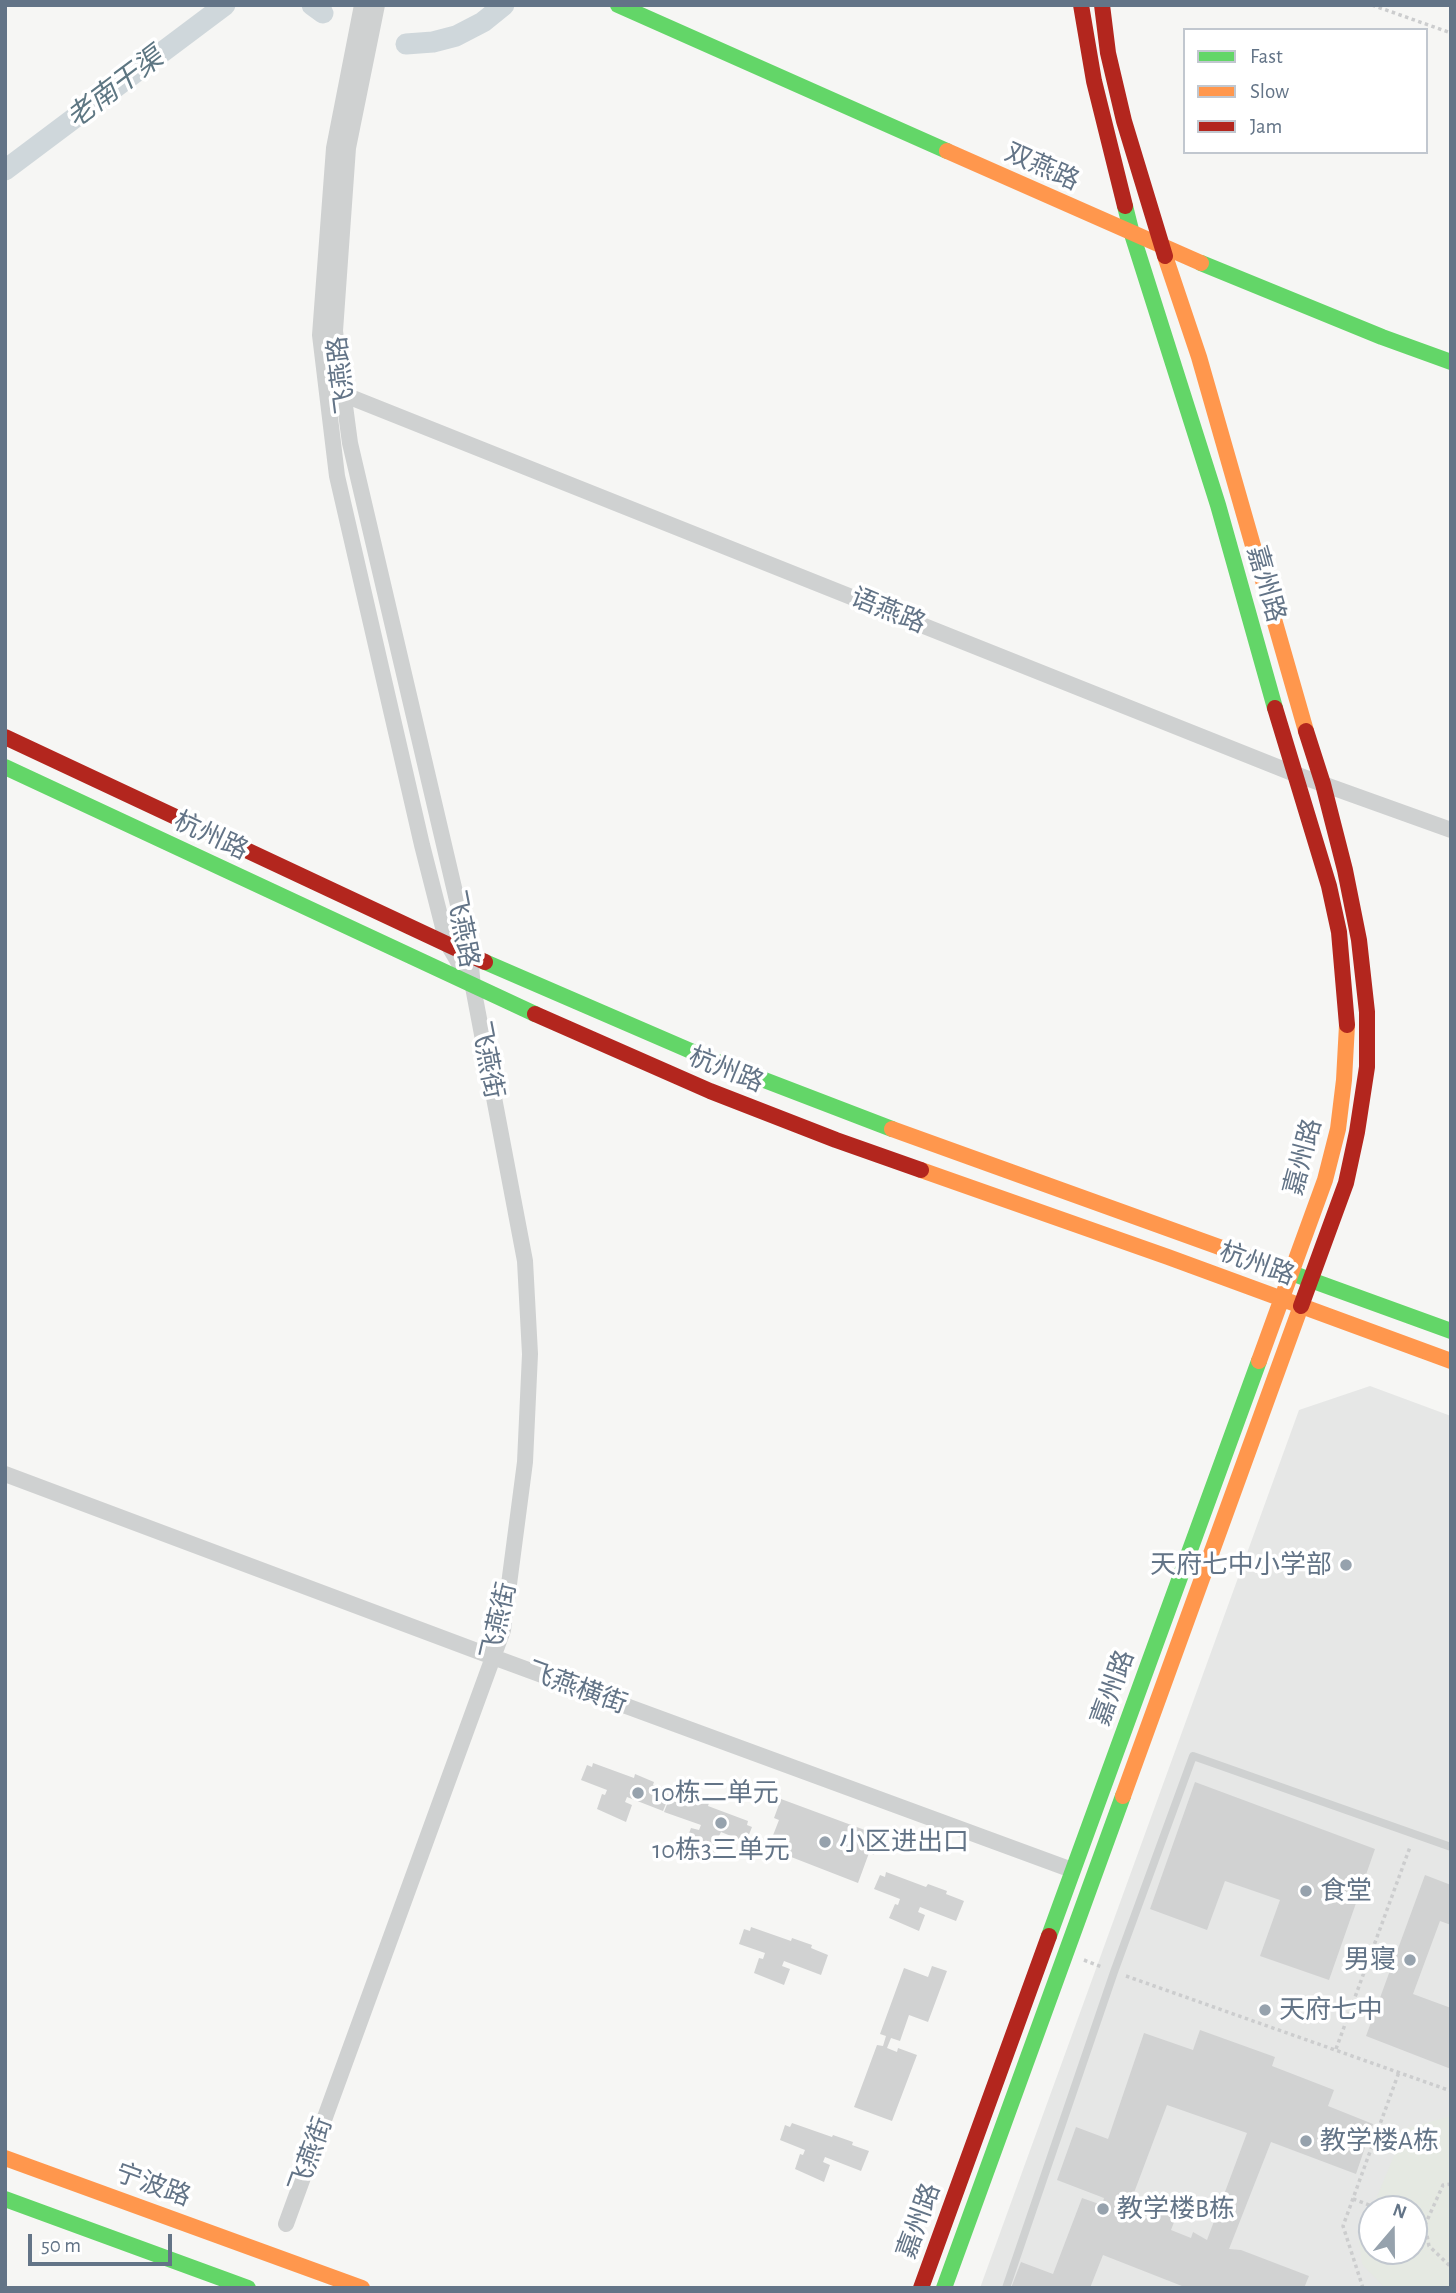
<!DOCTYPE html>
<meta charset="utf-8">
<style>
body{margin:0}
#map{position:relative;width:1456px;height:2293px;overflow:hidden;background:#f6f6f4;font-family:"Alegreya Sans",sans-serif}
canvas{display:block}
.frame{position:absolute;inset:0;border:7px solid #637487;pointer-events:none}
.legend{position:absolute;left:1183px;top:28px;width:245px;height:126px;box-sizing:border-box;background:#fff;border:2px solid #c1c7cf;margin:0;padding:9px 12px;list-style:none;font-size:21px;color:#637487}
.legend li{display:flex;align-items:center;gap:14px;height:35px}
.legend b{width:35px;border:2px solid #c1c7cf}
.north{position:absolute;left:1358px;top:2195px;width:70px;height:70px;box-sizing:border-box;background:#fff;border:2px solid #c1c7cf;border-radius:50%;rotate:20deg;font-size:19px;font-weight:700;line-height:28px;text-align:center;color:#637487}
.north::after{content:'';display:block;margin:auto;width:24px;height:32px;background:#96a2ad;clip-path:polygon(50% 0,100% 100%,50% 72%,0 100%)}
.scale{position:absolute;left:28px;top:2234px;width:144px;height:32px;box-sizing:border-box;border:4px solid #637487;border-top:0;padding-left:9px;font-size:21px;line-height:24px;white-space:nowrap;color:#637487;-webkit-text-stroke:5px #fff;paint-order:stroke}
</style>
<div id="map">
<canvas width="1456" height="2293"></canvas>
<div class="frame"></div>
<ul class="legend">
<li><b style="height:9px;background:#63d668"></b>Fast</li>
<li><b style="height:9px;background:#ff974d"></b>Slow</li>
<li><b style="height:9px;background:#b3261e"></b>Jam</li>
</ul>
<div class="north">N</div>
<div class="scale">50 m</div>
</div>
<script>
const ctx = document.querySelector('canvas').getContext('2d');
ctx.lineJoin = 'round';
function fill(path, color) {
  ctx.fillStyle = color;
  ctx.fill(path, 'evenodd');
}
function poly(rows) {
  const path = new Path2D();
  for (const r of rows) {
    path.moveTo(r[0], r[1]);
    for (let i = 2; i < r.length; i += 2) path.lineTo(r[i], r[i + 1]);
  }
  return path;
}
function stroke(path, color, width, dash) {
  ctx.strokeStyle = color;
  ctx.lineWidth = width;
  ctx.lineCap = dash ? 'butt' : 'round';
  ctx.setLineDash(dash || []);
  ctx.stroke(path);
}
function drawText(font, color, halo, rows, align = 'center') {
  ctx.font = font + ' "Alegreya Sans","Noto Sans SC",sans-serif';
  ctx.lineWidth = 7;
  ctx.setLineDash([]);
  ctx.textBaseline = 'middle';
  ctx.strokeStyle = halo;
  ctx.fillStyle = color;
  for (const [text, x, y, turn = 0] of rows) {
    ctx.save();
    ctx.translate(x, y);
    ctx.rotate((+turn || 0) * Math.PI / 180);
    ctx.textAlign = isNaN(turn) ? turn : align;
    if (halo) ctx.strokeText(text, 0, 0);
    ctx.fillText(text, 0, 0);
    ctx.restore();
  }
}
fill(poly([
 [1370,1386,1451,1416,1451,2288,980,2288,1299,1410],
 [1372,2209,1414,2209,1414,2251,1372,2251]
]), '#e6e7e6');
fill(poly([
 [1451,2116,1451,2288,1385,2288,1362,2264,1359,2240,1372,2209,1372,2251,1414,2251,1414,2209,1372,2209,1405,2129]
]), '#e5e9e2');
stroke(poly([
 [312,5,323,13],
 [406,44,433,42,456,36,483,22,504,5],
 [5,170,225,5]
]), '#cfd7db', 21);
fill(poly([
 [593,1763,634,1778,635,1774,654,1782,653,1785,671,1791,663,1811,627,1797,625,1802,632,1805,626,1822,597,1809,602,1794,605,1795,607,1790,581,1780,587,1765,592,1767],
 [1195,1782,1375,1849,1329,1980,1260,1956,1280,1900,1225,1881,1207,1930,1150,1909],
 [672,1792,689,1799,690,1795,709,1803,708,1806,748,1821,747,1825,752,1827,746,1842,721,1832,718,1838,722,1839,716,1854,685,1844,691,1828,699,1830,701,1825,664,1812],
 [781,1799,881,1836,874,1855,869,1853,858,1883,768,1848,779,1820,774,1818],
 [886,1872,926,1887,928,1884,947,1891,946,1894,964,1901,956,1921,920,1907,918,1912,925,1915,919,1931,889,1918,895,1904,898,1905,900,1899,874,1889,880,1875,885,1877],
 [1425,1875,1451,1885,1451,1925,1440,1921,1413,1994,1451,2008,1451,2069,1366,2036],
 [751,1927,791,1941,792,1938,812,1945,811,1948,828,1955,821,1975,784,1961,782,1966,790,1969,784,1985,754,1973,759,1958,763,1959,765,1953,739,1944,744,1929,750,1931],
 [932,1966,947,1971,928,2022,909,2015,900,2041,891,2038,887,2048,897,2052,898,2048,917,2055,892,2121,854,2107,877,2045,883,2046,886,2036,880,2034,904,1968,928,1977],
 [1200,2030,1275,2057,1272,2066,1334,2090,1328,2106,1373,2124,1356,2174,1271,2142,1229,2249,1241,2250,1309,2276,1304,2288,1187,2288,1103,2255,1090,2288,1011,2288,1021,2262,1053,2274,1082,2198,1102,2205,1104,2198,1057,2180,1076,2127,1108,2139,1144,2033,1193,2050],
 [1167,2105,1247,2133,1207,2240,1193,2232,1191,2238,1171,2230,1176,2217,1141,2204,1136,2217,1126,2214],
 [792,2123,832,2137,833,2135,853,2142,852,2145,869,2151,861,2171,825,2157,823,2162,830,2165,824,2182,795,2169,800,2154,803,2155,805,2150,780,2140,785,2125,790,2127]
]), '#d1d2d2');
stroke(poly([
 [1372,5,1451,33],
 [1084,1960,1102,1967],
 [1126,1976,1451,2091],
 [1336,2049,1410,1847],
 [1451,2184,1443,2185,1425,2225,1429,2246,1451,2267],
 [1353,2199,1380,2209],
 [1414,2219,1425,2225],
 [1363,2288,1343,2226,1399,2072]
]), '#cccdce', 3.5, [3.5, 3.5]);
stroke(poly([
 [1006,2288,1114,1972,1193,1756,1451,1847]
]), '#cfd1d1', 8);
stroke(poly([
 [362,5,334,148,320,335,337,476,422,845,447,943,473,987,470,956,350,443,335,331,348,148,377,5],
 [335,391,1295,774,1451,830],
 [5,1474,493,1657,1072,1870],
 [286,2224,503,1630,525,1462,530,1354,525,1261,473,987]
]), '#cfd1d1', 16);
stroke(poly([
 [618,5,947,151],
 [1125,206,1132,234,1218,505,1275,708],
 [1201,263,1382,337,1451,362],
 [5,767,535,1014],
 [485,962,707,1058,892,1129],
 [1283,1270,1451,1331],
 [1049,1936,1259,1361],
 [5,2199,248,2288],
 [944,2288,1123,1796]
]), '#63d668', 16);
stroke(poly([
 [947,151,1201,263],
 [1165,256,1199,357,1306,731],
 [892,1129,1283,1270],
 [921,1170,1168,1257,1451,1361],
 [1259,1361,1325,1180,1338,1129,1344,1080,1347,1025],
 [1123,1796,1301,1306],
 [5,2158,362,2288]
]), '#ff974d', 16);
stroke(poly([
 [1081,5,1094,81,1125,206],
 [1102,5,1108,53,1124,121,1165,256],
 [1275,708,1329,886,1339,932,1347,1025],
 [5,737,485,962],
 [535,1014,710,1091,836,1140,921,1170],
 [1301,1306,1346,1183,1357,1132,1367,1067,1367,1012,1359,940,1345,870,1323,784,1306,731],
 [921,2288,1049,1936]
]), '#b3261e', 16);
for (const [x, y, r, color] of [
 [1346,1565,7,"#96a2ad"],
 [638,1793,7,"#96a2ad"],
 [721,1823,7,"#96a2ad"],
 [825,1842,7,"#96a2ad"],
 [1306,1891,7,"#96a2ad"],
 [1410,1960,7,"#96a2ad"],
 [1265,2010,7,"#96a2ad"],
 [1306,2141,7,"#96a2ad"],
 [1103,2209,7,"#96a2ad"]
]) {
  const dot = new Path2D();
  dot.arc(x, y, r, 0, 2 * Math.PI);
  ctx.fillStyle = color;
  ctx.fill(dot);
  stroke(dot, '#fff', 2.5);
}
drawText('26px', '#637487', '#fff', [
 ["双燕路",1042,167,24],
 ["飞燕路",342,375,-97],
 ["嘉州路",1266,584,74],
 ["语燕路",888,611,22],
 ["杭州路",211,836,25],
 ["飞燕路",462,929,79],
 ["飞燕街",487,1060,79],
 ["杭州路",726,1070,22],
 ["嘉州路",1303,1157,-75],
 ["杭州路",1257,1264,20],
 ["飞燕街",499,1621,-77],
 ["飞燕横街",577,1688,20],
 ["嘉州路",1113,1688,-70],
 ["飞燕街",311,2155,-70],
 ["宁波路",153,2185,20],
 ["嘉州路",919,2221,-70]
]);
drawText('26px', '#637487', '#fff', [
 ["天府七中小学部",1332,1565,"right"],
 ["10栋二单元",652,1793],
 ["小区进出口",839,1842],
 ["10栋3三单元",721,1850,"center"],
 ["食堂",1320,1891],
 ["男寝",1396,1960,"right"],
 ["天府七中",1279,2010],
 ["教学楼A栋",1320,2141],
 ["教学楼B栋",1117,2209]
], 'left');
drawText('italic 28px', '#5e7783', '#fff', [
 ["老南干渠",115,88,-37]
]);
</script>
